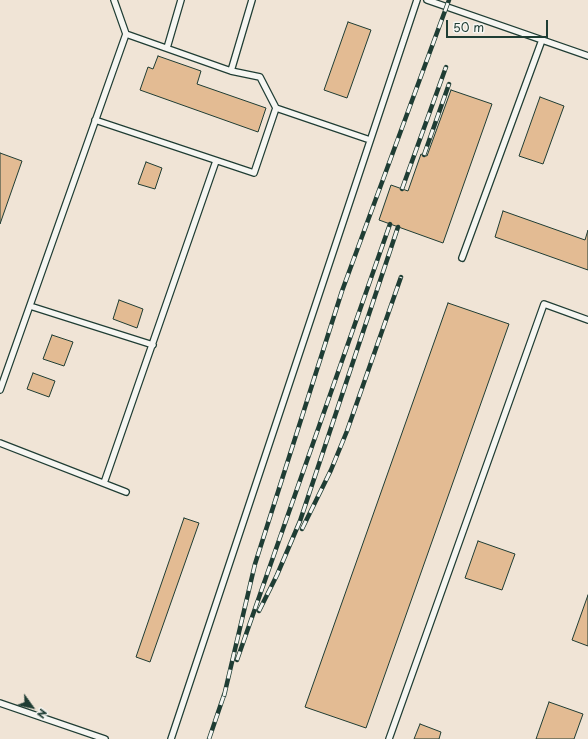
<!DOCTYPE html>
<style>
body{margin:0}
#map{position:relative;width:588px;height:739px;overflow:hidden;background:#f6f6f2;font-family:"Playpen Sans",sans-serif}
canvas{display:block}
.north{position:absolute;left:12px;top:687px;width:40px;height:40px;-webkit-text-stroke:3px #f6f6f2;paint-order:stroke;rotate:123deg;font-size:11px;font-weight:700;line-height:16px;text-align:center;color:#1f3d34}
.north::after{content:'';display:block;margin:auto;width:14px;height:18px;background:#1f3d34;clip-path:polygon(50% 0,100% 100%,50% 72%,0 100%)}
.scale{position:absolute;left:446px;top:20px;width:102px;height:18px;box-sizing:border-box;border:2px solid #1f3d34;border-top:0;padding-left:5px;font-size:12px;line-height:14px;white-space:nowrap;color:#1f3d34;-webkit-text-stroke:3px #f6f6f2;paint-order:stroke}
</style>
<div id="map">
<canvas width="588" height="739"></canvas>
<div class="north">N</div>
<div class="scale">50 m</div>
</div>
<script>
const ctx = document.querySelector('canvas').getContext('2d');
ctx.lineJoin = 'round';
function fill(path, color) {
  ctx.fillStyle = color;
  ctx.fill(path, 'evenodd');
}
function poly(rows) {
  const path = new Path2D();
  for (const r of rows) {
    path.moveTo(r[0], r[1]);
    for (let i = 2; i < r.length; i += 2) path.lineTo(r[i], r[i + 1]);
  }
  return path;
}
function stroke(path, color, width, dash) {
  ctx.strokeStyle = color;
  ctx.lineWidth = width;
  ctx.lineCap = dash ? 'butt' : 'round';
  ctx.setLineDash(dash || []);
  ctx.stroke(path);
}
fill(poly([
 [0,0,588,0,588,739,0,739]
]), '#f0e4d6');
const building = poly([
 [348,22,371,30,347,98,324,90,348,22],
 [158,56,201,71,197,84,266,108,258,132,140,90,148,67,153,69,158,56],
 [451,90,492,104,443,243,379,220,391,185,408,191,421,154,427,156,451,90],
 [540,97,564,106,543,164,519,156,540,97],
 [0,153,22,161,0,224,0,153],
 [146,162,162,168,155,189,138,184,146,162],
 [503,211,585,240,588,230,588,270,495,237,503,211],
 [119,300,143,309,137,328,113,319,119,300],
 [448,303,509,324,366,728,305,707,448,303],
 [52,335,73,342,64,366,43,359,52,335],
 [33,373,55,381,49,397,27,389,33,373],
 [184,518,199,523,150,662,136,657,184,518],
 [478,541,515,554,502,590,465,578,478,541],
 [588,595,588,646,572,640,588,595],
 [549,702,583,714,574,739,536,739,549,702],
 [420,724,441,732,439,739,414,739,420,724]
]);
fill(building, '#e3bb93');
stroke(building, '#1f3d34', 1);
const lane = poly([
 [427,0,588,56],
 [126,34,231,71,260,77,276,108],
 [167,48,181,0],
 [231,71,252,0],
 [95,120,254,173,276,108,370,140],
 [462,258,542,40],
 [30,306,153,345],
 [0,390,126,34,114,0],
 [0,443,126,492],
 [104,483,216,161],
 [0,703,105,739],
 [171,739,417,0],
 [389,739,544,304,588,320]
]);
stroke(lane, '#1f3d34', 8);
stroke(lane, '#f6f6f2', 5.5);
const rail = poly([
 [424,155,449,84],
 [402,189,446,67],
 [302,529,331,470,347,431,401,277],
 [259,611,277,575,300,521,398,227],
 [237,660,390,224],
 [224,696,255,564,342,291,449,0],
 [209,739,225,692]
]);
stroke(rail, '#1f3d34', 4.5);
stroke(rail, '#f6f6f2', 3, [9]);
</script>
